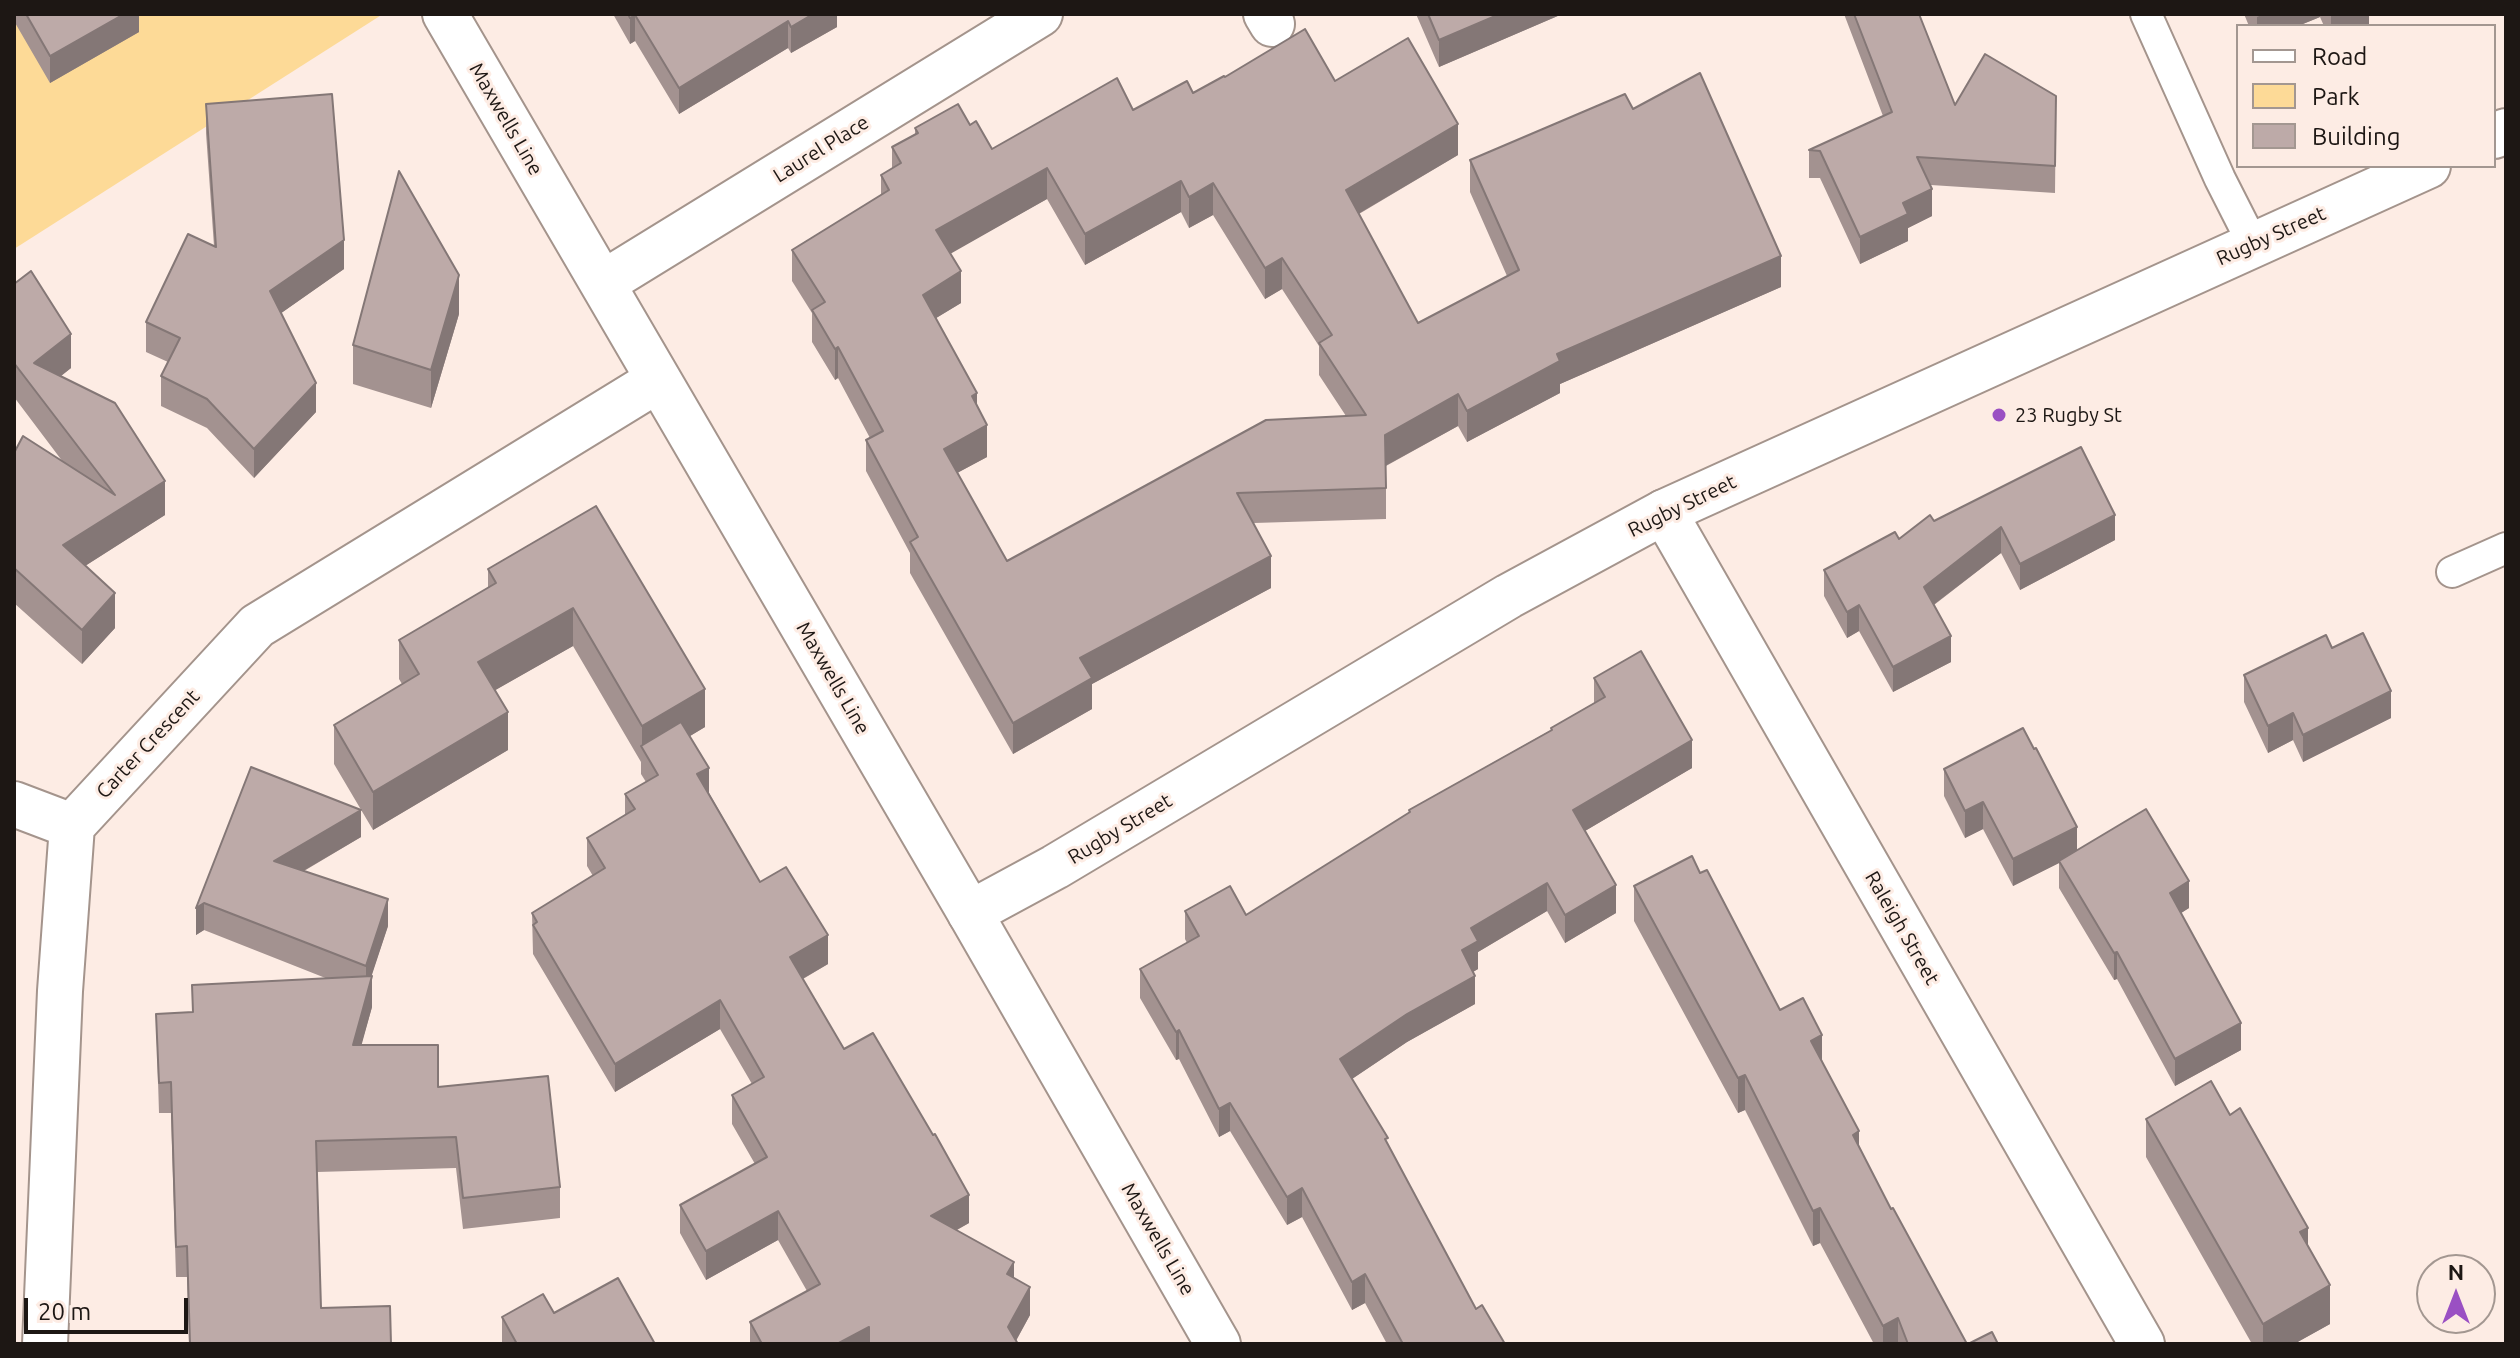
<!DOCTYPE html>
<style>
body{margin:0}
#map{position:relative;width:2520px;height:1358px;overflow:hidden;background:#fdece4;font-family:Ubuntu,sans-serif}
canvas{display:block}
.frame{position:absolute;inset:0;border:16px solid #1d1714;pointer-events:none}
.legend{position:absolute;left:2236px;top:24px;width:260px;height:144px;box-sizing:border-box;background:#fdece4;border:2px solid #a39791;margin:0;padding:10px 14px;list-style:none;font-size:24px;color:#1d1714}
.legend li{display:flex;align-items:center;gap:16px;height:40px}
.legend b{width:40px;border:2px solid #a39791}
.north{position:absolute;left:2416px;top:1254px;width:80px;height:80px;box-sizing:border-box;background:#fdece4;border:2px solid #a39791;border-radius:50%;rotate:0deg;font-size:22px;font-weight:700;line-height:32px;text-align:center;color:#1d1714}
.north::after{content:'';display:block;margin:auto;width:28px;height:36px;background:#9a50c3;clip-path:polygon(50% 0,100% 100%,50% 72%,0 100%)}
.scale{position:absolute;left:24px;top:1298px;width:164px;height:36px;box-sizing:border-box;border:4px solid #1d1714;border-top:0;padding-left:10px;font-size:24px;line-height:28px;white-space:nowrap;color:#1d1714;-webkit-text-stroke:6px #fdece4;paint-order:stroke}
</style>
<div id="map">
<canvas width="2520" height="1358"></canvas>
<div class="frame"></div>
<ul class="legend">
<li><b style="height:10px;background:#fff"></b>Road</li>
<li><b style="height:22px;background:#fdda97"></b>Park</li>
<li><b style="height:22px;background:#bdaaa8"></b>Building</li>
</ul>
<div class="north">N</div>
<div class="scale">20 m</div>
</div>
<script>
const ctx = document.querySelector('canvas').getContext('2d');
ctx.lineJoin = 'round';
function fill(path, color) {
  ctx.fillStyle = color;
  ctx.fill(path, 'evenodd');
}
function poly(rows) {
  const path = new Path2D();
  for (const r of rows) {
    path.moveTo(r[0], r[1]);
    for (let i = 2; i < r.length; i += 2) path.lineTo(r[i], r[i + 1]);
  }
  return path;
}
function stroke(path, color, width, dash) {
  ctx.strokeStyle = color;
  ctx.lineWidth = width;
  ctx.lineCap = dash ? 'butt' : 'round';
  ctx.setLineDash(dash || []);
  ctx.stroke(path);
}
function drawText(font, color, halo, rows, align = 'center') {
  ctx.font = font + ' Ubuntu,sans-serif';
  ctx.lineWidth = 6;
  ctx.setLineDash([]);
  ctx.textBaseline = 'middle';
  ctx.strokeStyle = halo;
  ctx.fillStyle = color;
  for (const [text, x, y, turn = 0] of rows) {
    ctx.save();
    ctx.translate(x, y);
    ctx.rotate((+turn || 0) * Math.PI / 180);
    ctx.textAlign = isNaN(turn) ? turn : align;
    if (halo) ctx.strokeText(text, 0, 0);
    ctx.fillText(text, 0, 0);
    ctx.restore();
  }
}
fill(poly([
 [14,14,383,14,14,249]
]), '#fdda97');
const service = poly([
 [2146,14,2220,179,2253,244],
 [2452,572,2506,548]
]);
const minor = poly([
 [1266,14,1272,24],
 [603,283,1040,14],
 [1664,512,2142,1344],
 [14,804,72,826],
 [45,1344,60,991,72,826,257,626,658,380]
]);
const tertiary = poly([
 [2494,136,2506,131],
 [970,913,1055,867,1509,596,1664,512,2428,166]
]);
const secondary = poly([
 [445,14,970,913,1218,1344]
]);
stroke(service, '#a4948c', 34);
stroke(minor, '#a4948c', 48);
stroke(tertiary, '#a4948c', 48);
stroke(secondary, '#a4948c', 48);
stroke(service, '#fff', 30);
stroke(minor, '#fff', 44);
stroke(tertiary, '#fff', 44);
stroke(secondary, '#fff', 44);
fill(poly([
 [14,14,139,14,139,32,50,83,14,21],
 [613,14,837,14,837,27,791,53,788,48,679,114,635,41,630,44],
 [1416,14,1560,14,1560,15,1439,67],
 [1844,14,1919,14,1955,105,2056,96,2055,193,1931,185,1932,216,1908,228,1908,241,1860,264,1820,178,1809,178,1809,150,1883,116],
 [2244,14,2372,14,2369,16,2369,26,2324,26,2320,17,2298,26,2249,26],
 [1225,77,1335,81,1458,155,1359,214,1418,323,1507,276,1470,192,1470,160,1633,109,1781,287,1560,384,1560,393,1467,442,1458,426,1386,466,1386,519,1254,523,1271,588,1092,684,1092,709,1013,754,910,573,910,553,866,471,866,440,870,438,838,378,835,380,812,342,812,313,792,281,792,250,881,195,881,175,892,168,892,147,915,134,915,128,970,125,992,149,1193,93],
 [1047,199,1085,265,1181,212,1189,228,1213,215,1265,299,1282,289,1319,346,1319,375,1346,416,1007,561,957,473,987,457,977,407,936,318,961,303,950,253],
 [206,104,344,269,281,313,316,412,254,478,207,428,161,406,161,376,168,362,146,352,146,322,214,246,206,133],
 [14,284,71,368,61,376,165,515,85,566,115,628,82,664,14,603,14,453,63,462,14,397],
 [459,314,431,408,353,384,353,345],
 [2081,447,2115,540,2020,590,2001,553,1934,605,1951,662,1893,692,1859,631,1847,638,1824,596,1824,570,1899,539],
 [596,506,705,727,690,736,709,793,760,882,828,964,803,979,844,1049,969,1223,957,1230,1014,1278,1030,1315,1016,1341,1018,1344,750,1344,750,1322,807,1291,778,1240,706,1280,680,1233,680,1205,755,1164,732,1124,732,1095,752,1084,720,1029,615,1092,533,954,532,913,593,876,587,866,587,838,625,815,625,794,646,782,641,774,641,762,573,646,495,690,508,750,373,830,334,764,334,725,402,684,399,679,399,640,488,588,488,569],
 [2332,648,2391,718,2303,762,2293,740,2268,753,2244,702,2244,675],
 [1594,678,1692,768,1585,831,1616,913,1565,943,1547,911,1478,952,1478,969,1473,972,1475,1004,1407,1042,1352,1079,1476,1309,1505,1344,1387,1344,1365,1303,1352,1310,1302,1217,1287,1225,1230,1131,1219,1137,1179,1059,1176,1060,1140,998,1140,969,1187,943,1185,939,1185,911,1246,915,1409,813,1409,810,1551,730,1551,728,1594,703],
 [251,767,361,837,304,871,388,926,371,976,372,1007,361,1045,438,1087,560,1187,560,1218,463,1229,456,1168,317,1172,321,1308,391,1344,189,1344,187,1277,176,1277,171,1113,159,1113,156,1014,192,1012,192,985,328,979,204,930,196,935,196,908],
 [1944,769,2077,851,2189,908,2181,913,2241,1050,2175,1086,2117,979,2114,980,2059,888,2059,863,2013,886,1983,829,1965,838,1944,796],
 [1700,873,1780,1010,1822,1060,1859,1147,1891,1209,1967,1344,1874,1344,1820,1243,1813,1246,1745,1110,1738,1113,1634,921,1634,886],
 [2230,1115,2330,1324,2294,1344,2252,1344,2146,1157,2146,1119],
 [554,1313,655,1344,502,1344,502,1317]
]), '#a39290');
fill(poly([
 [124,14,139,14,139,32,50,83,50,56],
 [813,14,837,14,837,27,791,53,791,27],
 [1500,14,1560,14,1560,15,1439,67,1439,40],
 [2264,14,2320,14,2320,17,2298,26,2257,26,2257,17],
 [2334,14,2372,14,2369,16,2369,26,2331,26,2331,15],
 [635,15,635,41,630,44,630,18],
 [788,21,788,48,679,114,679,88],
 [1458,124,1458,155,1346,221,1346,190],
 [1047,168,1047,199,936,262,936,230],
 [1181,181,1181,212,1085,265,1085,234],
 [1213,183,1213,215,1189,228,1189,197],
 [1932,189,1932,216,1908,228,1908,241,1860,264,1860,237,1903,203],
 [344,240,344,269,270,321,270,291],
 [1781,256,1781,287,1560,384,1560,393,1467,442,1467,411,1557,354],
 [1282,258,1282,289,1265,299,1265,268],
 [961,271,961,303,923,326,923,295],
 [459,275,459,314,431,408,431,370],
 [71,334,71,368,38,394,34,363],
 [838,347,838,378,835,380,835,349],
 [316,383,316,412,254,478,254,449],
 [977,393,977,425,972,396],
 [1458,394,1458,426,1385,466,1385,435],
 [987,425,987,457,944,480,944,449],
 [165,481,165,515,63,580,63,545],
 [2115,515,2115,540,2020,590,2020,564],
 [2001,527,2001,553,1924,612,1924,587],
 [1271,556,1271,588,1092,684,1092,709,1013,754,1013,723,1080,658],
 [115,593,115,628,82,664,82,630],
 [1859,605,1859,631,1847,638,1847,612],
 [573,608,573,646,478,700,478,662],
 [1951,636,1951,662,1893,692,1893,667],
 [705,689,705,727,650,760,642,748,642,726],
 [2391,691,2391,718,2303,762,2303,735],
 [508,712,508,750,373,830,373,792],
 [2293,713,2293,740,2268,753,2268,726],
 [1692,740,1692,768,1573,838,1573,810],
 [709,768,709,796,697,774],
 [1983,802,1983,829,1965,838,1965,811],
 [361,810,361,837,274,888,274,861],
 [2077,827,2077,854,2013,886,2013,859],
 [2189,881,2189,908,2170,920,2170,893],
 [1547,883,1547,911,1478,952,1478,969,1462,978,1462,950,1471,928],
 [1616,885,1616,913,1565,943,1565,915],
 [388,899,388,926,366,993,366,966],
 [204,903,204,930,196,935,196,908],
 [828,935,828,964,790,986,790,957],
 [2117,952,2117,979,2114,980,2114,953],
 [372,976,372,1007,353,1076,353,1045],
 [1475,976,1475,1004,1407,1042,1340,1087,1340,1059,1407,1014],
 [720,1000,720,1029,615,1092,615,1064],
 [2241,1023,2241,1050,2175,1086,2175,1059],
 [1179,1030,1179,1059,1176,1060,1176,1032],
 [1822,1035,1822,1070,1811,1041],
 [1745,1075,1745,1110,1738,1113,1738,1078],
 [1230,1103,1230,1131,1219,1137,1219,1109],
 [1859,1131,1859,1166,1853,1135],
 [1302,1188,1302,1217,1287,1225,1287,1197],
 [969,1195,969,1223,931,1244,931,1216],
 [1820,1208,1820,1243,1813,1246,1813,1211],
 [778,1211,778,1240,706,1280,706,1251],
 [2308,1228,2308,1266,2300,1232],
 [1014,1262,1014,1291,1007,1274],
 [1365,1274,1365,1303,1352,1310,1352,1282],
 [2330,1285,2330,1324,2294,1344,2263,1344,2263,1324],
 [1030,1287,1030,1315,1014,1344,1008,1327],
 [1898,1318,1898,1344,1883,1344,1883,1326],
 [869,1327,869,1344,837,1344]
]), '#847776');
const building = poly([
 [26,14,124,14,50,56,26,14],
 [628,14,813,14,791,27,788,21,679,88,635,15,630,18,628,14],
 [1428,14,1500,14,1439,40,1428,14],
 [1854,14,1919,14,1955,105,1985,54,2056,96,2055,166,1917,157,1932,189,1903,203,1908,214,1860,237,1820,151,1809,150,1892,112,1854,14],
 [1305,29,1335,81,1408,38,1458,124,1346,190,1418,323,1519,270,1470,160,1625,94,1633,109,1700,73,1781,256,1557,354,1560,361,1467,411,1458,394,1385,435,1386,488,1237,493,1271,556,1080,658,1092,678,1013,723,910,542,918,537,866,440,883,431,838,347,835,349,812,310,825,302,792,250,889,190,881,175,901,163,892,147,918,133,915,128,958,104,970,125,976,121,992,149,1117,78,1133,110,1187,81,1193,93,1224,76,1225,77,1305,29],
 [1047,168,1085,234,1181,181,1189,197,1213,183,1265,268,1282,258,1332,335,1319,343,1366,415,1266,420,1007,561,944,449,987,425,972,396,977,393,923,295,961,271,936,230,1047,168],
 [332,94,344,240,270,291,316,383,254,449,207,399,161,376,180,338,146,322,188,234,216,247,206,104,332,94],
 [399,171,459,275,431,370,353,345,399,171],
 [31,271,71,334,34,363,115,403,165,481,63,545,115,593,82,630,14,568,14,453,23,436,115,495,14,363,14,284,31,271],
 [2081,447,2115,515,2020,564,2001,527,1924,587,1951,636,1893,667,1859,605,1847,612,1824,570,1895,532,1899,539,1930,515,1934,521,2081,447],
 [596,506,705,689,642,726,573,608,478,662,508,712,373,792,334,725,419,674,399,640,496,583,488,569,596,506],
 [2363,633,2391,691,2303,735,2293,713,2268,726,2244,675,2326,635,2332,648,2363,633],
 [1641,651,1692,740,1573,810,1616,885,1565,915,1547,883,1471,928,1478,941,1462,950,1475,976,1407,1014,1340,1059,1388,1138,1385,1139,1476,1309,1482,1305,1505,1344,1403,1344,1365,1274,1352,1282,1302,1188,1287,1197,1230,1103,1219,1109,1179,1030,1176,1032,1140,969,1199,936,1185,911,1230,886,1246,915,1410,812,1409,810,1552,730,1551,728,1605,697,1594,678,1641,651],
 [681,722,709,768,697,774,760,882,786,867,828,935,790,957,844,1049,873,1033,933,1135,935,1134,969,1195,931,1216,1014,1262,1007,1274,1030,1287,1008,1327,1018,1344,869,1344,869,1327,837,1344,762,1344,750,1322,820,1284,778,1211,706,1251,680,1205,767,1157,732,1095,764,1077,720,1000,615,1064,533,925,537,922,532,913,605,868,587,838,635,809,625,794,658,775,641,746,681,722],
 [2023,728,2034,749,2036,748,2077,827,2013,859,1983,802,1965,811,1944,769,2023,728],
 [251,767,361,810,274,861,388,899,366,966,204,903,196,908,251,767],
 [2146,809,2189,881,2170,893,2241,1023,2175,1059,2117,952,2114,953,2059,861,2146,809],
 [1692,856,1700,873,1707,870,1780,1010,1803,998,1822,1035,1811,1041,1859,1131,1853,1135,1891,1209,1893,1208,1967,1344,1908,1344,1898,1318,1883,1326,1820,1208,1813,1211,1745,1075,1738,1078,1634,886,1692,856],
 [372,976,353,1045,438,1045,438,1087,548,1076,560,1187,463,1198,456,1137,316,1141,321,1308,390,1306,391,1344,190,1344,187,1246,176,1247,171,1082,159,1083,156,1014,193,1012,192,985,372,976],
 [2211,1081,2230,1115,2240,1108,2308,1228,2300,1232,2330,1285,2263,1324,2146,1119,2211,1081],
 [618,1278,655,1344,517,1344,502,1317,543,1294,554,1313,618,1278],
 [1992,1332,1998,1344,1968,1344,1992,1332]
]);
fill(building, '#bdaaa8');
stroke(building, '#847776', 2);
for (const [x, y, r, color] of [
 [1999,415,8,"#9a50c3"]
]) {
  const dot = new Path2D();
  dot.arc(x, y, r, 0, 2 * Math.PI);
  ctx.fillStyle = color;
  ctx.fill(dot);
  stroke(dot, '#fdece4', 3);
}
drawText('20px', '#1d1714', '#fdece4', [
 ["Maxwells Line",506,119,60],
 ["Laurel Place",821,149,-32],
 ["Rugby Street",2271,236,-24],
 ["Rugby Street",1682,506,-26],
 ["Maxwells Line",833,678,60],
 ["Carter Crescent",148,744,-47],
 ["Rugby Street",1120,829,-31],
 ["Raleigh Street",1902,928,60],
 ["Maxwells Line",1158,1239,60]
]);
drawText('20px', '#1d1714', '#fdece4', [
 ["23 Rugby St",2015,415]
], 'left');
</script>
